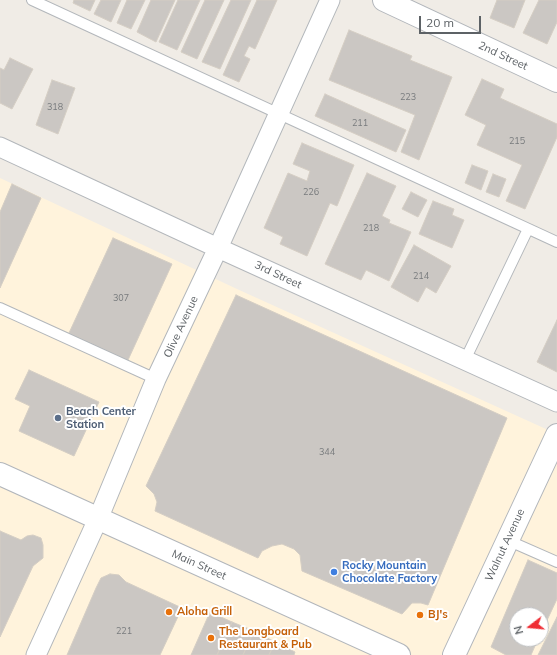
<!DOCTYPE html>
<style>
body{margin:0}
#map{position:relative;width:557px;height:655px;overflow:hidden;background:#f0ece6;font-family:Mulish,sans-serif}
canvas{display:block}
.north{position:absolute;left:509px;top:607px;width:40px;height:40px;box-sizing:border-box;background:#fff;border:1px solid #bec0c2;border-radius:50%;rotate:254deg;font-size:11px;font-weight:700;line-height:16px;text-align:center;color:#5d6266}
.north::after{content:'';display:block;margin:auto;width:14px;height:18px;background:#ef2d34;clip-path:polygon(50% 0,100% 100%,50% 72%,0 100%)}
.scale{position:absolute;left:419px;top:16px;width:62px;height:18px;box-sizing:border-box;border:2px solid #5d6266;border-top:0;padding-left:5px;font-size:12px;line-height:14px;white-space:nowrap;color:#5d6266;-webkit-text-stroke:3px #fff;paint-order:stroke}
</style>
<div id="map">
<canvas width="557" height="655"></canvas>
<div class="north">N</div>
<div class="scale">20 m</div>
</div>
<script>
const ctx = document.querySelector('canvas').getContext('2d');
ctx.lineJoin = 'round';
function fill(path, color) {
  ctx.fillStyle = color;
  ctx.fill(path, 'evenodd');
}
function poly(rows) {
  const path = new Path2D();
  for (const r of rows) {
    path.moveTo(r[0], r[1]);
    for (let i = 2; i < r.length; i += 2) path.lineTo(r[i], r[i + 1]);
  }
  return path;
}
function stroke(path, color, width, dash) {
  ctx.strokeStyle = color;
  ctx.lineWidth = width;
  ctx.lineCap = dash ? 'butt' : 'round';
  ctx.setLineDash(dash || []);
  ctx.stroke(path);
}
function drawText(font, color, halo, rows, align = 'center') {
  ctx.font = font + ' Mulish,sans-serif';
  ctx.lineWidth = 4;
  ctx.setLineDash([]);
  ctx.textBaseline = 'middle';
  ctx.strokeStyle = halo;
  ctx.fillStyle = color;
  for (const [text, x, y, turn = 0] of rows) {
    ctx.save();
    ctx.translate(x, y);
    ctx.rotate((+turn || 0) * Math.PI / 180);
    ctx.textAlign = isNaN(turn) ? turn : align;
    if (halo) ctx.strokeText(text, 0, 0);
    ctx.fillText(text, 0, 0);
    ctx.restore();
  }
}
fill(poly([
 [0,178,237,289,557,434,557,655,0,655],
 [517,615,541,615,541,639,517,639]
]), '#fff3dc');
const building = poly([
 [74,0,95,0,90,11,73,3,74,0],
 [101,0,121,0,111,22,94,14,101,0],
 [127,0,145,0,131,29,117,23,127,0],
 [151,0,175,0,156,42,137,32,151,0],
 [178,0,200,0,177,50,159,42,178,0],
 [205,0,224,0,197,59,181,52,205,0],
 [231,0,251,0,220,69,202,62,231,0],
 [257,0,277,0,255,49,249,46,244,56,250,59,239,82,223,75,257,0],
 [497,0,525,0,514,28,490,18,497,0],
 [539,0,557,0,557,22,547,44,523,33,539,0],
 [349,30,412,56,410,60,452,77,419,160,401,152,415,115,329,80,349,30],
 [10,58,33,69,12,109,0,103,0,68,4,70,10,58],
 [482,79,504,89,500,98,557,124,557,137,525,209,506,201,522,165,477,145,486,125,465,115,482,79],
 [52,80,75,88,58,134,36,125,52,80],
 [325,94,406,130,396,152,315,116,325,94],
 [302,143,354,165,337,206,330,203,307,256,280,244,283,237,264,228,288,173,307,181,310,171,293,164,302,143],
 [472,165,488,171,481,190,465,183,472,165],
 [367,173,396,186,382,216,390,220,389,223,411,232,389,281,366,270,361,280,325,264,367,173],
 [493,174,506,179,499,197,486,192,493,174],
 [12,184,41,198,0,288,0,212,12,184],
 [411,192,427,200,418,217,402,209,411,192],
 [433,201,454,209,452,215,464,220,452,248,419,234,433,201],
 [113,238,172,264,128,360,69,333,113,238],
 [414,245,451,266,436,293,426,287,418,302,391,287,414,245],
 [236,295,507,418,428,605,421,603,412,603,402,614,302,571,300,555,294,549,282,544,272,546,262,551,258,558,155,511,157,502,154,494,146,486,236,295],
 [557,320,557,372,537,362,557,320],
 [29,370,99,402,74,456,19,431,30,406,15,399,29,370],
 [0,531,21,540,27,536,33,535,41,538,43,545,43,558,33,566,0,637,0,531],
 [528,560,557,573,557,599,541,633,541,615,517,615,517,639,538,639,531,655,506,655,491,647,528,560],
 [110,574,119,575,126,582,182,608,160,655,67,655,96,588,101,578,110,574],
 [210,612,232,622,217,655,191,655,210,612],
 [557,617,557,655,538,655,557,617],
 [232,622,254,631,243,655,217,655,232,622],
 [254,631,275,642,269,655,243,655,254,631],
 [275,642,295,652,294,655,269,655,275,642]
]);
fill(building, '#cbc7c3');
stroke(building, '#d5cec4', 1);
const lane = poly([
 [32,0,557,242],
 [0,308,156,379],
 [465,360,528,229],
 [507,540,557,562]
]);
const street = poly([
 [0,147,218,248,557,402],
 [36,655,98,519,156,379,218,248,330,0]
]);
const secondary = poly([
 [384,0,557,81],
 [0,474,399,655],
 [454,655,557,435]
]);
stroke(lane, '#b3b7bb', 12);
stroke(street, '#b3b7bb', 21);
stroke(secondary, '#b2b6bb', 24);
stroke(lane, '#fff', 10);
stroke(street, '#fff', 19);
stroke(secondary, '#fff', 22);
for (const [x, y, r, color] of [
 [58,418,4,"#5c6f8a"],
 [334,572,4,"#3f7fe0"],
 [169,612,4,"#e8710a"],
 [420,615,4,"#e8710a"],
 [211,638,4,"#e8710a"]
]) {
  const dot = new Path2D();
  dot.arc(x, y, r, 0, 2 * Math.PI);
  ctx.fillStyle = color;
  ctx.fill(dot);
  stroke(dot, '#fff', 1.5);
}
drawText('9px', '#787b7d', null, [
 ["223",408,97],
 ["318",55,107],
 ["211",360,123],
 ["215",517,141],
 ["226",311,192],
 ["218",371,228],
 ["214",421,276],
 ["307",121,298],
 ["344",327,452],
 ["221",124,631]
]);
drawText('11px', '#5d6266', '#fff', [
 ["2nd Street",503,56,25],
 ["3rd Street",278,275,25],
 ["Olive Avenue",181,327,-65],
 ["Walnut Avenue",505,545,-65],
 ["Main Street",199,565,24]
]);
drawText('bold 11px', '#4e5e75', '#fff', [
 ["Beach Center",66,412],
 ["Station",66,425]
], 'left');
drawText('bold 11px', '#366cbe', '#fff', [
 ["Rocky Mountain",342,566],
 ["Chocolate Factory",342,579]
], 'left');
drawText('bold 11px', '#c56008', '#fff', [
 ["Aloha Grill",177,612],
 ["BJ's",428,615],
 ["The Longboard",219,632],
 ["Restaurant & Pub",219,645]
], 'left');
</script>
